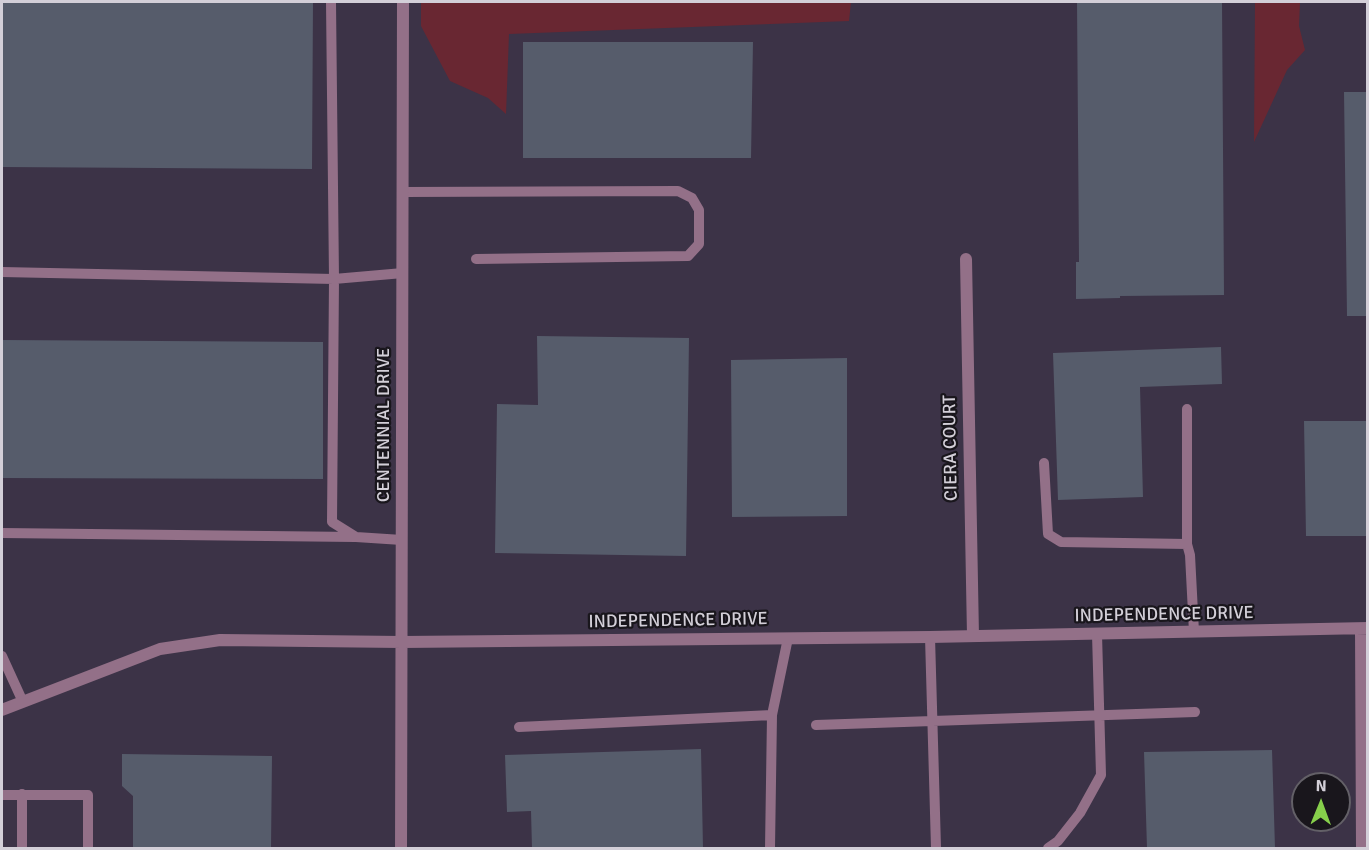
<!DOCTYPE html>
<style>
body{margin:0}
#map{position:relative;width:1369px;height:850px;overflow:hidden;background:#322c3a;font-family:Signika,sans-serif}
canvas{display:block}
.frame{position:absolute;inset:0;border:3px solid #d3cfd8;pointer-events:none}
.north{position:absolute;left:1291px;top:772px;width:60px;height:60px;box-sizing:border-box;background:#19161c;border:2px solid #636067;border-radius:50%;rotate:1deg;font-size:16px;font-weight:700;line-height:24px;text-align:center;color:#d3cfd8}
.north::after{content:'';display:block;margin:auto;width:21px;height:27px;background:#86cf4b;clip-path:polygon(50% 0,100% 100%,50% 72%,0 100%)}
</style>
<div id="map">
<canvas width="1369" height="850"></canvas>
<div class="frame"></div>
<div class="north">N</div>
</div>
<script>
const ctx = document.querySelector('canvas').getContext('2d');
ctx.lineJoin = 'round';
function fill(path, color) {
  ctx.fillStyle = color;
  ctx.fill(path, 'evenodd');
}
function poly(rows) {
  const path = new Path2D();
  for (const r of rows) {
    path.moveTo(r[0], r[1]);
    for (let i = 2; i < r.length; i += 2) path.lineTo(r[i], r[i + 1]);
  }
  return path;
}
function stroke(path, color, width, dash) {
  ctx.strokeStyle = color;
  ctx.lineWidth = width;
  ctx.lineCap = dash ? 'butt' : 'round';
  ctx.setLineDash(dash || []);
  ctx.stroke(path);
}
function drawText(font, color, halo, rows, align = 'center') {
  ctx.font = font + ' Signika,sans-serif';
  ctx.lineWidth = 4.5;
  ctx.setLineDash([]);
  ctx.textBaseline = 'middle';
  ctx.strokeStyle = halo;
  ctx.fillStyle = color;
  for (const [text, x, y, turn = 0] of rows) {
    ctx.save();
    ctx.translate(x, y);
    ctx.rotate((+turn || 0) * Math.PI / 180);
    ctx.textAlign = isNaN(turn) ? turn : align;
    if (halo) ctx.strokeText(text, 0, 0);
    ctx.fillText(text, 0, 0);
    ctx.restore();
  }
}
fill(poly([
 [2,2,1367,2,1367,848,2,848],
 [1303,784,1339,784,1339,820,1303,820]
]), '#3c3347');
fill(poly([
 [421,2,851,2,849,21,509,34,506,114,488,98,450,81,421,26],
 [1255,2,1300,2,1299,26,1305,50,1287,70,1254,142]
]), '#692732');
fill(poly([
 [2,2,313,2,312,169,2,167],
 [1077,2,1222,2,1224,295,1120,296,1120,298,1076,299,1076,262,1079,262],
 [523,42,753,42,751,158,523,158],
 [1344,92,1368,92,1368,316,1347,316],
 [537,336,689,338,686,556,495,553,497,404,538,405],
 [2,340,323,342,323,479,2,478],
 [1221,347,1222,384,1140,387,1143,497,1058,500,1053,353],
 [847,358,847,516,732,517,731,360],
 [1304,421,1368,421,1368,536,1306,536],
 [701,749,703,848,532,848,531,811,507,812,505,755],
 [1272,750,1275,848,1147,848,1144,752],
 [122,754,272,756,271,848,133,848,133,796,122,786]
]), '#565c6b');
stroke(poly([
 [331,2,334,279,332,522,356,537,402,540],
 [403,192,678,191,692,198,699,210,699,244,688,256,476,259],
 [2,272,334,279,403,273],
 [1044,463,1048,534,1061,542,1187,544,1190,555,1194,632],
 [2,533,355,537],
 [1187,544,1187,409],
 [930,637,936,848],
 [2,656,23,702],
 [816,725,1195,712],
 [519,727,772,715],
 [2,795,88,795,88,848],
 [22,848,22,794],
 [770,848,772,715,788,638],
 [1048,848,1058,841,1080,813,1101,775,1097,634]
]), '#937088', 10);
stroke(poly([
 [966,259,973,636],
 [1361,629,1362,848],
 [2,710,160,649,220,640,402,642,930,637,1368,628],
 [401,848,403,2]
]), '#937088', 12);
drawText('18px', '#d3cfd8', '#19161c', [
 ["CENTENNIAL DRIVE",384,425,-90],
 ["CIERA COURT",951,448,-91],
 ["INDEPENDENCE DRIVE",1164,615,-1],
 ["INDEPENDENCE DRIVE",678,621,-1]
]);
</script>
